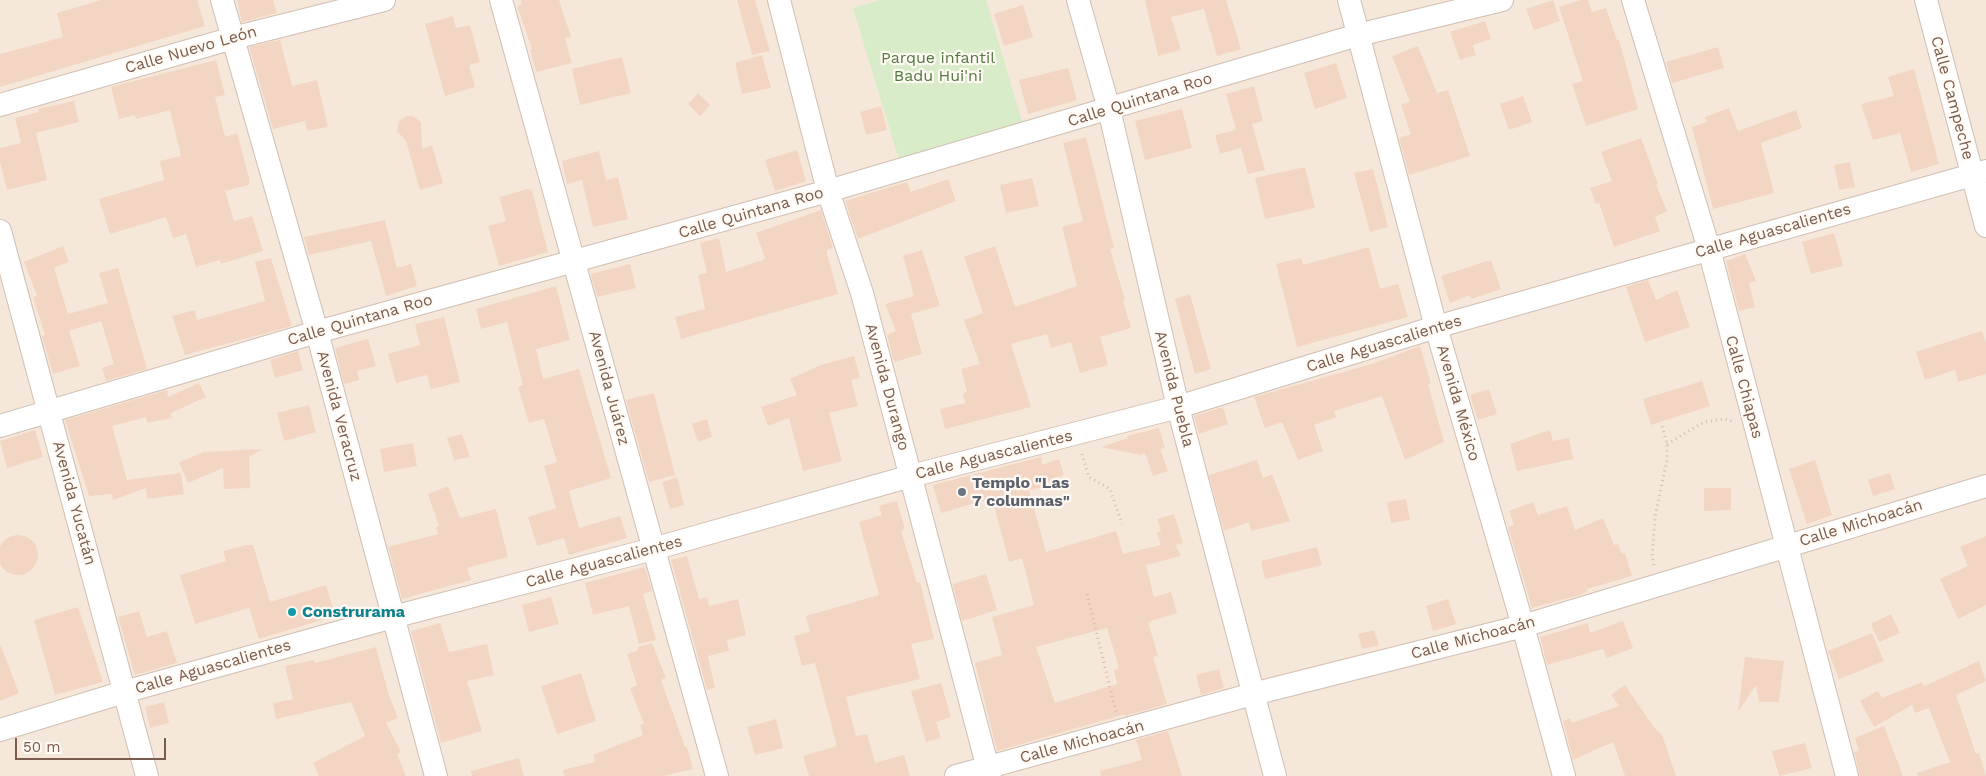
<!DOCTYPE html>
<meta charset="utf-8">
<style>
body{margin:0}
#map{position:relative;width:1986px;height:776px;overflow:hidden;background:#fdf6ec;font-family:"Work Sans",sans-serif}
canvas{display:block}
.scale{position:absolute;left:15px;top:738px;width:151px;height:22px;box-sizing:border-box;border:2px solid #7a5c4d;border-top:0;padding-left:6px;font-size:15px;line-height:18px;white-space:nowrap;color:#7a5c4d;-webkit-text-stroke:4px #fffaf3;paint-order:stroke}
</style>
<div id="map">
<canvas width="1986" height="776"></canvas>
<div class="scale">50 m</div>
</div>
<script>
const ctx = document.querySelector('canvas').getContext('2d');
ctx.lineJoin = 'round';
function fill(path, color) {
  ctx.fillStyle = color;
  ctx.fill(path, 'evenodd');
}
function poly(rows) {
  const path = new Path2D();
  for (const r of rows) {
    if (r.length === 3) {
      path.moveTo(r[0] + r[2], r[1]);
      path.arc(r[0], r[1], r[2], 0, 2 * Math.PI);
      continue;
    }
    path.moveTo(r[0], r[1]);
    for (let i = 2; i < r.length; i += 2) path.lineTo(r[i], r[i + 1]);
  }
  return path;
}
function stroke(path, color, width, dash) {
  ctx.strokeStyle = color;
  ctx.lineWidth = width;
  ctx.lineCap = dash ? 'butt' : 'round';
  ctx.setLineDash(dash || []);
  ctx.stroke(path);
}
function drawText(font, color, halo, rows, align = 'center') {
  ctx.font = font + ' "Work Sans",sans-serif';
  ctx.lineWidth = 4.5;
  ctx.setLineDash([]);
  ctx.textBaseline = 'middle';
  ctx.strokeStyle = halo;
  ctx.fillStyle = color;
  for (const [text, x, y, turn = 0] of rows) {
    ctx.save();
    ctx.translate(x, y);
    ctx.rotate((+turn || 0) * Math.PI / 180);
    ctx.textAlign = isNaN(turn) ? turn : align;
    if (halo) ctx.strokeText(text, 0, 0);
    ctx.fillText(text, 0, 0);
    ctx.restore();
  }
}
fill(poly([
 [0,0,1986,0,1986,776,0,776]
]), '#f5e8da');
fill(poly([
 [880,0,986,0,1023,125,900,163,853,8]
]), '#d8ecc9');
fill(poly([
 [101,0,197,0,205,26,0,87,0,54,63,37,57,13],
 [237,0,273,0,277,13,242,22],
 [521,0,559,0,571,37,565,38,572,63,536,72,530,50,532,49,517,6,522,4],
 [737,0,755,0,770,51,752,55],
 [1145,0,1226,0,1241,49,1217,56,1204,9,1171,17,1181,50,1158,56],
 [1553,0,1560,21,1534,30,1526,9],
 [1580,0,1588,0,1592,12,1606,8,1617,40,1619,40,1638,109,1586,126,1572,84,1583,81,1559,7],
 [1023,5,1033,37,1004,46,994,14],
 [453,16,456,28,470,25,480,62,469,65,475,87,445,96,425,24],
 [1485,21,1491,39,1473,45,1476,55,1460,60,1450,32],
 [280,40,292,86,317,80,328,127,307,131,305,121,273,129,249,47],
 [1418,46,1437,93,1448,90,1470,156,1409,175,1399,138,1411,134,1401,105,1410,102,1392,56],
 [1718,47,1724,68,1672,83,1666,62],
 [762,55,771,88,742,94,735,63],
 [622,57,631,93,580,105,572,69],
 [216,60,225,95,215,97,225,137,237,133,249,178,249,185,225,191,234,221,252,216,263,251,221,264,220,260,196,267,186,234,173,238,166,217,110,234,99,199,164,180,160,161,181,156,170,110,136,119,135,115,119,119,111,87],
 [1336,63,1347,98,1315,109,1304,73],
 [1068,68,1077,100,1028,114,1019,80],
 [1914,69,1939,164,1911,172,1900,133,1873,140,1861,104,1894,96,1888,77],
 [1254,86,1263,121,1252,124,1265,170,1248,174,1241,148,1220,154,1215,135,1236,130,1226,94],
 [698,93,710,105,700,116,688,104],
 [1523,96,1532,122,1509,130,1500,104],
 [74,101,79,122,36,133,47,180,7,190,0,162,0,148,21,143,15,118,39,112,38,109],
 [881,106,887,130,866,135,860,112],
 [1729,108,1738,131,1796,110,1802,128,1761,143,1774,193,1713,209,1692,127,1707,122,1705,117],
 [1182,109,1192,148,1145,160,1135,121],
 [407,116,413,116,421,122,422,149,432,145,443,183,420,190,406,141,397,131,399,121],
 [1086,137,1114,248,1110,249,1125,300,1123,301,1131,328,1100,337,1108,365,1080,373,1071,342,1051,348,1047,334,1011,344,1031,407,945,429,940,409,965,403,963,393,967,392,961,369,980,364,964,320,983,313,964,257,995,246,1015,307,1077,286,1062,227,1083,221,1063,143],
 [1641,138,1658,184,1656,185,1667,211,1655,217,1660,231,1614,247,1599,203,1596,204,1590,188,1612,181,1601,152],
 [797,150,806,181,775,191,765,160],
 [599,151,606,180,618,177,628,219,593,227,582,180,567,184,562,161],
 [1850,162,1855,187,1839,190,1834,165],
 [1305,167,1315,208,1265,219,1255,178],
 [1373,169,1388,227,1370,232,1354,173],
 [1032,178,1039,206,1006,213,1000,185],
 [948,179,956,201,858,239,845,201,907,182,911,192],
 [528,189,532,190,548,252,499,266,488,226,506,221,499,197],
 [821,210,833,248,827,250,827,254,838,294,681,339,675,317,705,309,698,275,707,273,700,243,719,238,726,272,763,260,765,258,756,233],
 [385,220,397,268,411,264,417,286,386,296,371,241,309,255,304,237],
 [1834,233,1843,266,1811,274,1802,242],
 [63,246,69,262,54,268,68,314,108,303,99,273,118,268,147,369,106,381,102,368,114,364,101,321,69,331,80,366,53,374,42,336,45,335,33,297,37,296,24,262],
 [1369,247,1380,289,1398,284,1408,317,1297,347,1276,264,1301,258,1303,265],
 [922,250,940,306,911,314,922,354,894,362,887,335,896,331,885,304,914,296,903,256],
 [1745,254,1756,281,1749,283,1755,307,1739,311,1726,261],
 [271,258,292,326,185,355,172,316,195,310,197,320,265,301,255,262],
 [1491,260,1501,289,1471,299,1470,295,1450,303,1441,276],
 [630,264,636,288,597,297,591,274],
 [1648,280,1656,300,1677,290,1690,327,1645,342,1626,287],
 [556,286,570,340,536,349,543,379,579,369,611,478,569,491,579,528,620,516,627,538,569,555,564,538,537,546,528,517,556,508,544,466,557,462,544,419,529,423,518,387,523,385,507,322,481,329,476,309],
 [1190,294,1211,369,1195,374,1175,299],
 [444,317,460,382,431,389,427,375,396,383,388,354,420,345,415,324],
 [1982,331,1986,343,1986,374,1958,382,1955,370,1925,380,1916,352],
 [368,339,376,366,357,371,359,380,344,384,335,348],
 [1420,346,1431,383,1428,384,1444,442,1405,460,1382,396,1334,411,1336,417,1314,425,1323,451,1298,460,1282,422,1265,428,1254,397,1372,364],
 [298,351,303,370,275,378,270,360],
 [854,356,860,378,851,380,858,406,829,413,842,461,803,471,789,418,768,426,761,407,797,395,790,379,821,365],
 [1702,381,1710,406,1651,425,1643,399],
 [199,383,206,397,171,413,172,418,147,423,146,417,112,426,127,480,181,473,184,494,147,499,146,488,113,500,112,494,89,496,65,420,164,391,167,390,168,397],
 [1489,389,1497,414,1478,420,1470,395],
 [654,393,675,475,649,482,626,400],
 [309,405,316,432,284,441,277,413],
 [1223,407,1228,424,1199,434,1194,416],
 [707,419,712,437,698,442,692,424],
 [1159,428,1165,448,1160,449,1168,471,1153,476,1145,453,1140,455,1101,447,1128,438,1127,436],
 [35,430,43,457,7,468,0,441],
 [1550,430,1553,441,1569,438,1573,459,1517,471,1510,444],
 [462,434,470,457,454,460,447,438],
 [413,443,417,466,384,472,380,449],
 [263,449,249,457,250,488,224,489,223,468,188,483,179,462,204,452],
 [1041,457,1042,465,1059,459,1064,475,1047,481,1048,486,1029,490,1046,552,1116,531,1123,554,1161,545,1157,533,1161,531,1157,519,1174,514,1183,543,1175,545,1181,556,1146,565,1154,597,1171,592,1177,613,1148,622,1158,656,1153,657,1167,704,1125,716,1125,714,997,751,975,663,1002,655,992,617,1034,605,1022,558,1009,562,992,498,941,513,933,485],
 [1107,628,1119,668,1114,670,1117,684,1055,703,1036,647],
 [1257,460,1263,478,1272,474,1290,521,1251,531,1249,522,1224,531,1209,475],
 [1815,460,1832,515,1807,524,1789,469],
 [1890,473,1895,489,1873,496,1868,480],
 [677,477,684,505,670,509,662,482],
 [448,486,460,518,496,509,508,557,467,568,471,580,402,599,388,547,438,534,436,527,439,526,428,494],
 [1704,488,1731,488,1731,510,1704,511],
 [1406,499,1410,520,1391,523,1387,502],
 [897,501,905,529,901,531,917,583,920,582,934,639,911,644,920,679,846,697,856,736,867,734,875,763,904,755,910,776,809,776,803,756,837,746,815,663,802,666,794,636,810,632,806,616,879,595,859,522,882,515,879,506],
 [1533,502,1538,515,1567,506,1575,530,1603,518,1614,545,1618,544,1622,554,1625,553,1632,576,1587,589,1588,591,1579,595,1532,608,1508,527,1514,525,1509,511],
 [18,555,20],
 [1986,536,1986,605,1958,619,1940,579,1968,566,1960,547],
 [246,545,253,545,270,602,326,585,335,616,259,639,249,608,195,624,180,575,226,561,223,551],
 [1317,547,1322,565,1265,579,1261,561],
 [687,556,699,599,707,597,709,606,738,599,746,635,727,640,729,651,708,656,715,688,707,690,671,560],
 [645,567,652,591,643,594,656,640,639,644,629,606,593,615,585,583],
 [986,574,997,610,962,621,953,584],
 [551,597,559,624,529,632,522,605],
 [1448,599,1456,624,1433,631,1426,606],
 [78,607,103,682,55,695,34,620],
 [139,611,147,637,167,631,177,663,135,675,118,617],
 [1891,614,1900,633,1879,642,1871,624],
 [1623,621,1633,648,1607,658,1603,649,1547,665,1540,637,1588,623,1590,633],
 [440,623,449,652,487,644,494,675,467,681,482,731,441,743,411,631],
 [1374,630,1379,645,1362,649,1358,634],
 [1872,633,1884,661,1839,679,1828,651],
 [652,643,666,678,661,680,685,747,687,747,693,769,663,776,564,776,563,770,595,762,593,755,643,735,640,725,644,724,630,688,637,685,627,654,638,650,638,647],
 [1,646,19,693,0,701,0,647],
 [376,647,389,696,398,718,386,723,401,752,397,754,406,776,319,776,313,763,365,736,351,702,276,719,273,703,293,699,285,666,314,660,315,663],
 [1745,657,1784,661,1779,702,1759,702,1756,685,1738,712],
 [1979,661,1986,681,1956,695,1976,754,1979,753,1986,776,1917,776,1917,773,1950,762,1929,708,1915,713,1912,705,1874,727,1860,701,1878,691,1882,698,1922,682,1924,686],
 [1219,669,1224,688,1201,695,1196,675],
 [581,673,596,721,557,734,541,686],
 [941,683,951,717,936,722,941,738,926,742,911,691],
 [1625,685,1653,726,1662,735,1676,776,1625,776,1613,742,1573,760,1563,721,1570,718,1572,723,1619,706,1611,695],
 [164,702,169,723,150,728,145,707],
 [776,719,783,748,755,755,747,727],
 [1884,726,1903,776,1860,776,1854,752,1859,751,1855,738],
 [1168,731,1182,776,1101,776,1100,771,1142,760,1136,740],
 [1805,743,1812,768,1779,776,1772,751],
 [519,758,524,776,472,776,471,771]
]), '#f3d5c3');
const minor = poly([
 [222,0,317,332,436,776],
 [501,0,717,776],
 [779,0,828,191,862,293,990,776],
 [1078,0,1109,109,1178,407,1275,776],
 [1349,0,1436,327,1523,626,1564,776],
 [1633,0,1709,249,1847,776],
 [1926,0,1986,226],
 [0,105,233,38,384,0],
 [0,231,147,776],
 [0,426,317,332,828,191,1358,35,1502,0],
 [0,730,124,692,393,617,653,549,911,476,1178,407,1436,327,1986,171],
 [956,776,1253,694,1523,626,1986,486]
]);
stroke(minor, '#d1beb0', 24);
stroke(poly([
 [1667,444,1704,422,1725,419,1732,421],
 [1082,454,1089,477,1110,489,1122,524],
 [1654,565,1652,557,1655,517,1667,460,1667,444,1662,426],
 [1087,594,1116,712]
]), '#d9b8a5', 3, [1, 4]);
stroke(minor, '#fff', 22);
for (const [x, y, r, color] of [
 [962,492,5,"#6b7280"],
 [292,612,5,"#0f9aa8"]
]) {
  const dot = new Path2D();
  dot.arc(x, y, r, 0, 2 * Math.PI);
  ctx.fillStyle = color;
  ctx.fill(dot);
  stroke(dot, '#fffaf3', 2);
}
drawText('16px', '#7a5c4d', '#fffaf3', [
 ["Calle Nuevo León",191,50,-16],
 ["Calle Campeche",1952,98,75],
 ["Calle Quintana Roo",1140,100,-17],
 ["Calle Quintana Roo",751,213,-16],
 ["Calle Aguascalientes",1773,231,-16],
 ["Calle Quintana Roo",360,320,-16],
 ["Calle Aguascalientes",1384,344,-17],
 ["Avenida Durango",887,387,75],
 ["Calle Chiapas",1744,387,75],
 ["Avenida Juárez",609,388,75],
 ["Avenida Puebla",1174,389,76],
 ["Avenida México",1458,403,74],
 ["Avenida Veracruz",339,416,75],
 ["Calle Aguascalientes",994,455,-14],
 ["Avenida Yucatán",74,503,75],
 ["Calle Michoacán",1861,523,-17],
 ["Calle Aguascalientes",604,562,-15],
 ["Calle Michoacán",1473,638,-15],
 ["Calle Aguascalientes",213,667,-16],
 ["Calle Michoacán",1082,742,-15]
]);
drawText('16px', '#537a41', '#fffaf3', [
 ["Parque infantil",938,58],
 ["Badu Hui'ni",938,76]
]);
drawText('bold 16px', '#5b616d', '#fffaf3', [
 ["Templo \"Las",972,483],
 ["7 columnas\"",972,501]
], 'left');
drawText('bold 16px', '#0d838f', '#fffaf3', [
 ["Construrama",302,612]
], 'left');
</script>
